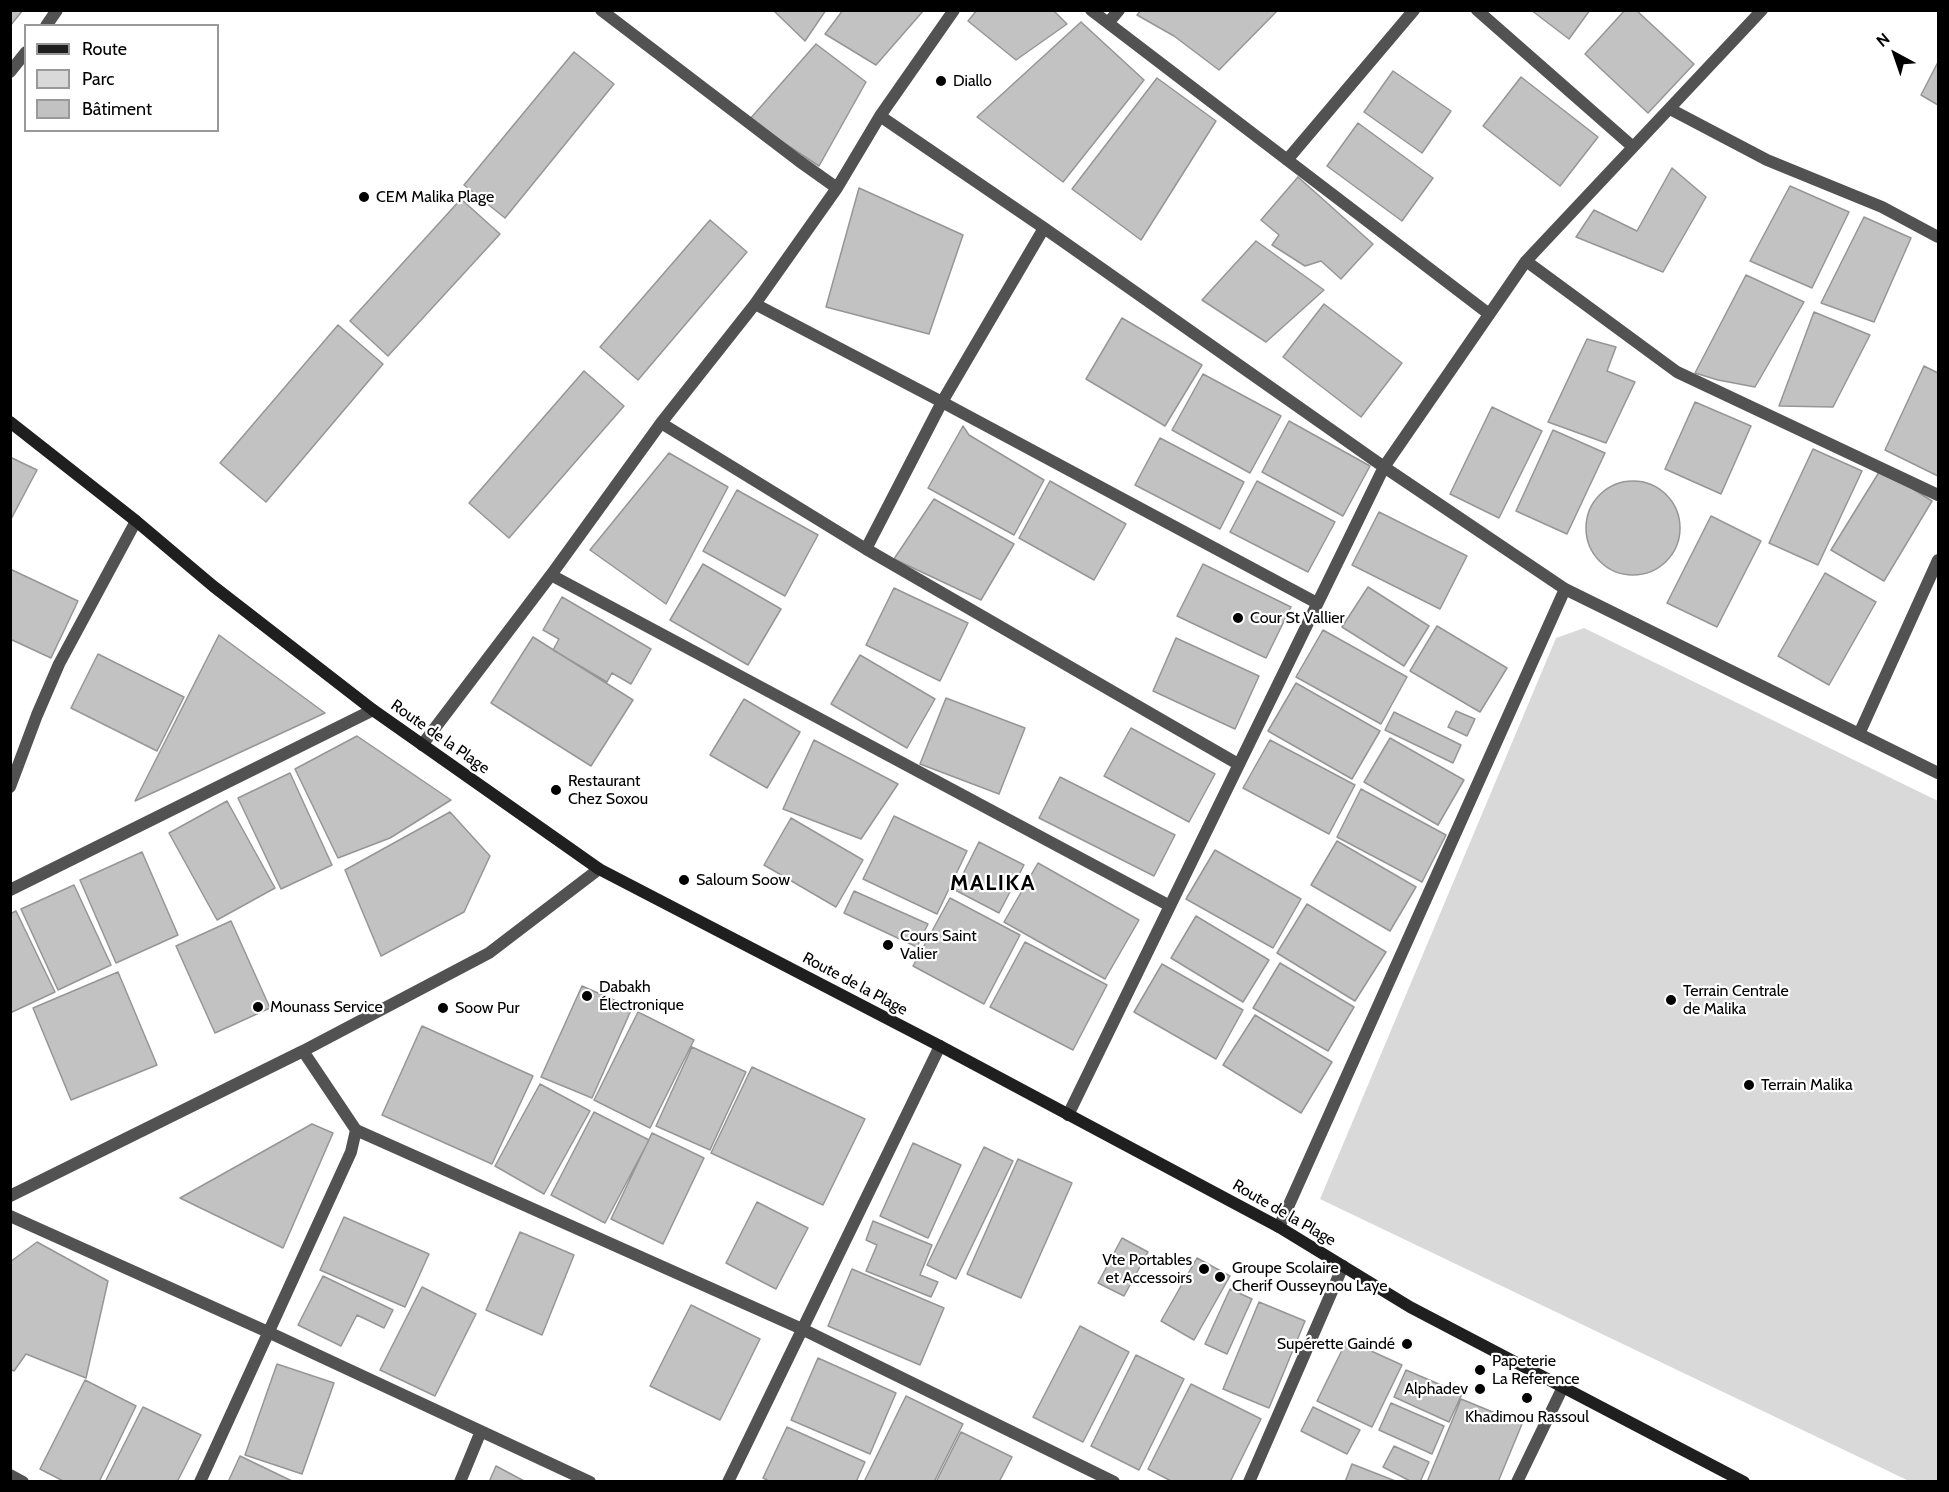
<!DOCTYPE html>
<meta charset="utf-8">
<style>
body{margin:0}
#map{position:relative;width:1949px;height:1492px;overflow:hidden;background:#fff;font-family:Cabin,sans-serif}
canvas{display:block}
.frame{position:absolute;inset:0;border:12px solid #000;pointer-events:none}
.legend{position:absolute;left:24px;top:24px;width:195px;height:108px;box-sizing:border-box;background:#fff;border:2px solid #999;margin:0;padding:8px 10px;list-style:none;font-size:18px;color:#000}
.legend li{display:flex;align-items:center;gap:12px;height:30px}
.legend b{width:30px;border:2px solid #999}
.north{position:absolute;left:1865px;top:24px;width:60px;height:60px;-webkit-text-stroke:4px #fff;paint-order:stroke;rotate:320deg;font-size:16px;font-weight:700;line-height:24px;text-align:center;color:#000}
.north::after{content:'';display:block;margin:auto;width:21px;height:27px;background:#000;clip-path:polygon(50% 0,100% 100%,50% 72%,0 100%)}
</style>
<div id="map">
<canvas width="1949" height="1492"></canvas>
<div class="frame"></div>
<ul class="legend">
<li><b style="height:8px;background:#1f1f1f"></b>Route</li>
<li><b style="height:16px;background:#d9d9d9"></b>Parc</li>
<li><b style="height:16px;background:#c2c2c2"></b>Bâtiment</li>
</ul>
<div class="north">N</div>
</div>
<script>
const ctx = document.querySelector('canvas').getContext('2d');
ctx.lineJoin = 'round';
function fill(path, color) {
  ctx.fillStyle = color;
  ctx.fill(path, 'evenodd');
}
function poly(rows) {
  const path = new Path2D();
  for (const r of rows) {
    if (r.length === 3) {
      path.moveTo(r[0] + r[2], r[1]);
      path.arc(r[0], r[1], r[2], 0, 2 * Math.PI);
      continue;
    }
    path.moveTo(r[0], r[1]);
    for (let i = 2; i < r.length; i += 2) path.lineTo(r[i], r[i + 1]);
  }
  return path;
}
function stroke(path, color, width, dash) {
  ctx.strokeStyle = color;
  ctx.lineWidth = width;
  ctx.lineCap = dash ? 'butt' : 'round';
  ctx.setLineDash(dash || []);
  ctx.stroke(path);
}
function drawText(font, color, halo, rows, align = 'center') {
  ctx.font = font + ' Cabin,sans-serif';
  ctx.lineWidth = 4.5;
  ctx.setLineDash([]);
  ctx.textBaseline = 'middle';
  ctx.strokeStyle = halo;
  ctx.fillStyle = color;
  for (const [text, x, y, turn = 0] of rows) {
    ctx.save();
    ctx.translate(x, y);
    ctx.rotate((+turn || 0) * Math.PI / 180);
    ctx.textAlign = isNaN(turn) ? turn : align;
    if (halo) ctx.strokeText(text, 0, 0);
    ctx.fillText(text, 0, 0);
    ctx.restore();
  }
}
fill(poly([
 [1584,628,1938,801,1938,1481,1909,1481,1320,1199,1556,638]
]), '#d9d9d9');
const building = poly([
 [10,10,23,10,10,26,10,10],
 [773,10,826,10,805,41,773,10],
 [843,10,924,10,876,65,825,34,843,10],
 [977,10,1053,10,1067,24,1016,60,968,21,977,10],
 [1141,10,1278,10,1219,70,1174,36,1137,15,1141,10],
 [1531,10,1590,10,1569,39,1531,10],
 [1625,10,1636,10,1694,64,1648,113,1585,54,1625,10],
 [1081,22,1144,80,1063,182,977,117,1081,22],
 [816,44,866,82,819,166,749,120,816,44],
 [574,52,614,84,505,218,464,185,574,52],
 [1938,62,1938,105,1921,95,1938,62],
 [1393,71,1451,111,1422,153,1364,112,1393,71],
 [1521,77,1598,137,1560,186,1483,126,1521,77],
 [1157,78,1216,121,1141,240,1072,189,1157,78],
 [1358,123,1433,178,1402,221,1327,166,1358,123],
 [1672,168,1706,197,1663,272,1576,237,1594,210,1637,231,1672,168],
 [1298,177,1373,244,1341,279,1321,261,1305,266,1272,245,1279,235,1261,220,1298,177],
 [1790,186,1849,212,1812,288,1750,261,1790,186],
 [859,188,963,235,929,334,826,307,859,188],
 [461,199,500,234,388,356,350,321,461,199],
 [1864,217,1911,238,1874,322,1821,303,1864,217],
 [710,220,747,252,638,380,600,347,710,220],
 [1256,241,1324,290,1266,342,1202,300,1256,241],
 [1746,275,1804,302,1755,387,1718,380,1695,373,1746,275],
 [1324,304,1402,363,1361,417,1283,357,1324,304],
 [1814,312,1870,335,1833,407,1779,406,1814,312],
 [1122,318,1202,365,1165,426,1086,379,1122,318],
 [338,325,383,364,266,502,220,463,338,325],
 [1587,339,1616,347,1607,371,1635,382,1606,443,1548,422,1587,339],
 [1924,366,1938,373,1938,476,1885,450,1924,366],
 [584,371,624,406,509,538,469,503,584,371],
 [1203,374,1281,416,1250,473,1172,430,1203,374],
 [1695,402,1751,426,1721,494,1665,469,1695,402],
 [1492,407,1542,431,1499,518,1450,494,1492,407],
 [1289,421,1370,466,1343,516,1262,472,1289,421],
 [963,426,969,435,1044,480,1014,535,928,488,963,426],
 [1553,430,1605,453,1567,534,1516,511,1553,430],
 [1160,438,1244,482,1220,529,1135,485,1160,438],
 [1813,449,1862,471,1818,565,1769,543,1813,449],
 [669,453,728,487,666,604,590,550,669,453],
 [10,457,37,470,10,521,10,457],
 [1881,469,1932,501,1884,581,1831,550,1881,469],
 [1633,528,47],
 [1050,481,1126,524,1094,580,1019,538,1050,481],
 [1257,481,1335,522,1308,572,1230,532,1257,481],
 [737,490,818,535,785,596,703,551,737,490],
 [934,499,1014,544,981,600,894,559,934,499],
 [1379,512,1467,556,1440,609,1352,565,1379,512],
 [1711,516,1761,541,1717,627,1667,603,1711,516],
 [703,564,781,609,748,665,670,620,703,564],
 [1203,564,1291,607,1266,658,1177,616,1203,564],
 [10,569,78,601,51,658,10,639,10,569],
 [1825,573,1876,602,1829,685,1778,656,1825,573],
 [1368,587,1429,626,1404,666,1342,627,1368,587],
 [894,588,968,623,940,681,866,645,894,588],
 [562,597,651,649,631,684,612,673,607,682,553,650,559,639,543,630,562,597],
 [1437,626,1507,668,1480,712,1410,671,1437,626],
 [1323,630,1407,677,1381,724,1296,677,1323,630],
 [219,635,325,713,135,801,219,635],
 [533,637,633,700,591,766,491,703,533,637],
 [1176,638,1259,676,1235,729,1153,691,1176,638],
 [98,654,184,697,157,751,71,708,98,654],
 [860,655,935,699,907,748,831,704,860,655],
 [1296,683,1380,731,1352,779,1268,731,1296,683],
 [946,698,1025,728,999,794,920,764,946,698],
 [744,699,800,732,767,788,710,755,744,699],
 [1456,711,1475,719,1467,736,1448,727,1456,711],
 [1394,712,1461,745,1453,763,1385,730,1394,712],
 [1131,728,1215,774,1189,822,1104,776,1131,728],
 [357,736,451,800,390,838,338,858,295,769,357,736],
 [1390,738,1464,780,1438,825,1364,782,1390,738],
 [814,740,898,784,861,839,783,809,814,740],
 [1270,740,1355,785,1329,834,1243,788,1270,740],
 [290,773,332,865,281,889,238,798,290,773],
 [1060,777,1175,835,1154,876,1039,818,1060,777],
 [1361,789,1446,835,1422,882,1337,837,1361,789],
 [227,801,275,888,217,920,169,833,227,801],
 [450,812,490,856,464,912,381,956,345,870,450,812],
 [894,816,967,851,937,914,863,879,894,816],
 [791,818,863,860,836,907,764,865,791,818],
 [1337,841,1416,887,1390,931,1311,885,1337,841],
 [979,842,1024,865,999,913,955,890,979,842],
 [1215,850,1301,899,1273,948,1186,899,1215,850],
 [142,852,178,935,116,963,80,880,142,852],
 [1038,863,1139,920,1105,979,1004,922,1038,863],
 [74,885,111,965,58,990,21,909,74,885],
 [854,891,928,924,917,947,844,913,854,891],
 [950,898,1020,935,984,1004,913,966,950,898],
 [1307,904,1386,952,1355,1001,1277,953,1307,904],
 [16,911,55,992,10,1013,10,914,16,911],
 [1196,916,1269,960,1243,1002,1171,958,1196,916],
 [231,921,270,1008,215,1033,176,946,231,921],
 [1025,942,1107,985,1073,1050,990,1007,1025,942],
 [1280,963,1354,1007,1328,1051,1253,1008,1280,963],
 [1162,964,1243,1010,1216,1059,1134,1012,1162,964],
 [118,972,157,1065,71,1100,33,1008,118,972],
 [582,986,632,1008,592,1098,541,1077,582,986],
 [638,1012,694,1040,650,1128,594,1100,638,1012],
 [1255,1015,1332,1062,1301,1113,1223,1065,1255,1015],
 [422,1026,533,1076,492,1164,382,1115,422,1026],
 [692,1047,746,1072,710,1150,656,1126,692,1047],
 [752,1067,865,1119,823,1205,711,1153,752,1067],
 [540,1084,590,1111,544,1194,495,1166,540,1084],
 [594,1112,649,1140,605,1223,551,1195,594,1112],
 [312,1124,333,1133,283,1248,180,1198,312,1124],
 [652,1133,704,1158,663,1244,611,1219,652,1133],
 [913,1143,961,1165,928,1238,880,1216,913,1143],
 [984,1147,1013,1161,956,1279,927,1265,984,1147],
 [1018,1159,1072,1183,1021,1298,967,1274,1018,1159],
 [757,1202,808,1228,776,1289,726,1263,757,1202],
 [344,1217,429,1254,405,1307,320,1270,344,1217],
 [873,1221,932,1245,920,1275,938,1282,931,1297,866,1271,877,1245,866,1240,873,1221],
 [520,1232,574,1255,542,1335,486,1310,520,1232],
 [1122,1238,1148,1252,1124,1296,1098,1283,1122,1238],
 [37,1242,108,1281,86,1378,26,1354,14,1371,10,1369,10,1262,37,1242],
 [1197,1258,1230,1276,1194,1340,1161,1321,1197,1258],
 [852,1269,944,1308,920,1365,828,1326,852,1269],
 [323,1276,393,1310,384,1328,357,1315,341,1346,298,1325,323,1276],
 [422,1287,476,1314,435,1396,380,1370,422,1287],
 [1230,1289,1252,1299,1227,1354,1205,1344,1230,1289],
 [1259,1302,1305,1321,1269,1408,1223,1389,1259,1302],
 [691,1305,760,1339,720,1420,650,1386,691,1305],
 [1080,1326,1129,1352,1083,1442,1033,1417,1080,1326],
 [1347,1340,1402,1365,1372,1427,1317,1401,1347,1340],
 [1136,1355,1184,1379,1139,1470,1091,1446,1136,1355],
 [818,1358,896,1393,870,1454,791,1420,818,1358],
 [277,1364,334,1383,302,1474,245,1455,277,1364],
 [1406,1370,1462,1394,1449,1422,1394,1397,1406,1370],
 [85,1380,136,1406,99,1482,65,1482,40,1469,85,1380],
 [1191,1384,1261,1419,1230,1482,1173,1482,1148,1469,1191,1384],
 [906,1396,963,1424,934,1482,864,1482,906,1396],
 [1461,1399,1522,1424,1498,1482,1427,1482,1461,1399],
 [1391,1403,1444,1426,1432,1454,1379,1430,1391,1403],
 [143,1407,201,1435,177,1482,105,1482,143,1407],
 [1313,1407,1360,1430,1347,1454,1301,1431,1313,1407],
 [787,1427,865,1462,856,1482,771,1482,763,1478,787,1427],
 [961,1432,1012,1457,999,1482,936,1482,961,1432],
 [1394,1446,1429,1462,1420,1482,1412,1482,1383,1467,1394,1446],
 [240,1456,294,1482,228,1482,240,1456],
 [1352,1464,1398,1482,1345,1482,1352,1464],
 [496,1466,526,1482,489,1482,496,1466]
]);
fill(building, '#c2c2c2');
stroke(building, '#969696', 1.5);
stroke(poly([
 [601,10,799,161,837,188],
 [1091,10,1489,314],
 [1477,10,1633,147],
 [1108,23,1119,10],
 [46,26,57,10],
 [10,72,26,52],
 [1670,109,1767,160,1882,207,1938,237],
 [880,116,1044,228,1384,467,1565,589,1938,773],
 [1287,160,1414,10],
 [1044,228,942,402,1317,603],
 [1526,261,1677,372,1938,495],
 [661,423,866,549,942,402,755,304],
 [866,549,1238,764],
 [551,575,1170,906],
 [1859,734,1938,560],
 [422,745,551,575,661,423,755,304,837,188,880,116,954,10],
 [10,787,37,715,59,664,136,521],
 [10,890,373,710],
 [1068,1115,1384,467,1526,261,1762,10],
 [356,1130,802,1329,1114,1482],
 [10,1196,303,1051,489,953,599,869],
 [10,1216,268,1332,590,1482],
 [1279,1227,1565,589],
 [10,1475,23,1482],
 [200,1482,351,1152,356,1130,303,1051],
 [460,1482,481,1431],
 [728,1482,940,1046],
 [1249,1482,1343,1266],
 [1517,1482,1563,1387]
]), '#525252', 12);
stroke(poly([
 [10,422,136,521,213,586,373,710,599,869,940,1046,1279,1227,1410,1307,1744,1482]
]), '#1f1f1f', 12);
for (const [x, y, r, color] of [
 [941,81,6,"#000"],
 [364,197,6,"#000"],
 [1238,618,6,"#000"],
 [556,790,6,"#000"],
 [684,880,6,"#000"],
 [888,945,6,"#000"],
 [587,996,6,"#000"],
 [1671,1000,6,"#000"],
 [258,1007,6,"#000"],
 [443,1008,6,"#000"],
 [1749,1085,6,"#000"],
 [1204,1269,6,"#000"],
 [1220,1277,6,"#000"],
 [1407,1344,6,"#000"],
 [1480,1370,6,"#000"],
 [1480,1389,6,"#000"],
 [1527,1398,6,"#000"]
]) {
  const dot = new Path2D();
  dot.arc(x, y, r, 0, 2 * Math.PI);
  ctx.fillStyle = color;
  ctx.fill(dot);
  stroke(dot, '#fff', 2);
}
drawText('16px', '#000', '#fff', [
 ["Diallo",953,81],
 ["CEM Malika Plage",376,197],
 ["Cour St Vallier",1250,618],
 ["Restaurant",568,781],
 ["Chez Soxou",568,799],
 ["Saloum Soow",696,880],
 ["Cours Saint",900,936],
 ["Valier",900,954],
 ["Dabakh",599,987],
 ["Électronique",599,1005],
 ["Terrain Centrale",1683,991],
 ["de Malika",1683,1009],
 ["Mounass Service",270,1007],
 ["Soow Pur",455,1008],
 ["Terrain Malika",1761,1085],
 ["Vte Portables",1192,1260,"right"],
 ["et Accessoirs",1192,1278,"right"],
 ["Groupe Scolaire",1232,1268],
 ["Cherif Ousseynou Laye",1232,1286],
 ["Supérette Gaindé",1395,1344,"right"],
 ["Papeterie",1492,1361],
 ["La Reference",1492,1379],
 ["Alphadev",1468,1389,"right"],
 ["Khadimou Rassoul",1527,1417,"center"]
], 'left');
drawText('16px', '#000', '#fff', [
 ["Route de la Plage",440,737,35],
 ["Route de la Plage",855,984,28],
 ["Route de la Plage",1284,1213,30]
]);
ctx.letterSpacing = '1.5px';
drawText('bold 22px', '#000', '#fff', [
 ["MALIKA",993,884]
]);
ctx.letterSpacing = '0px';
</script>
